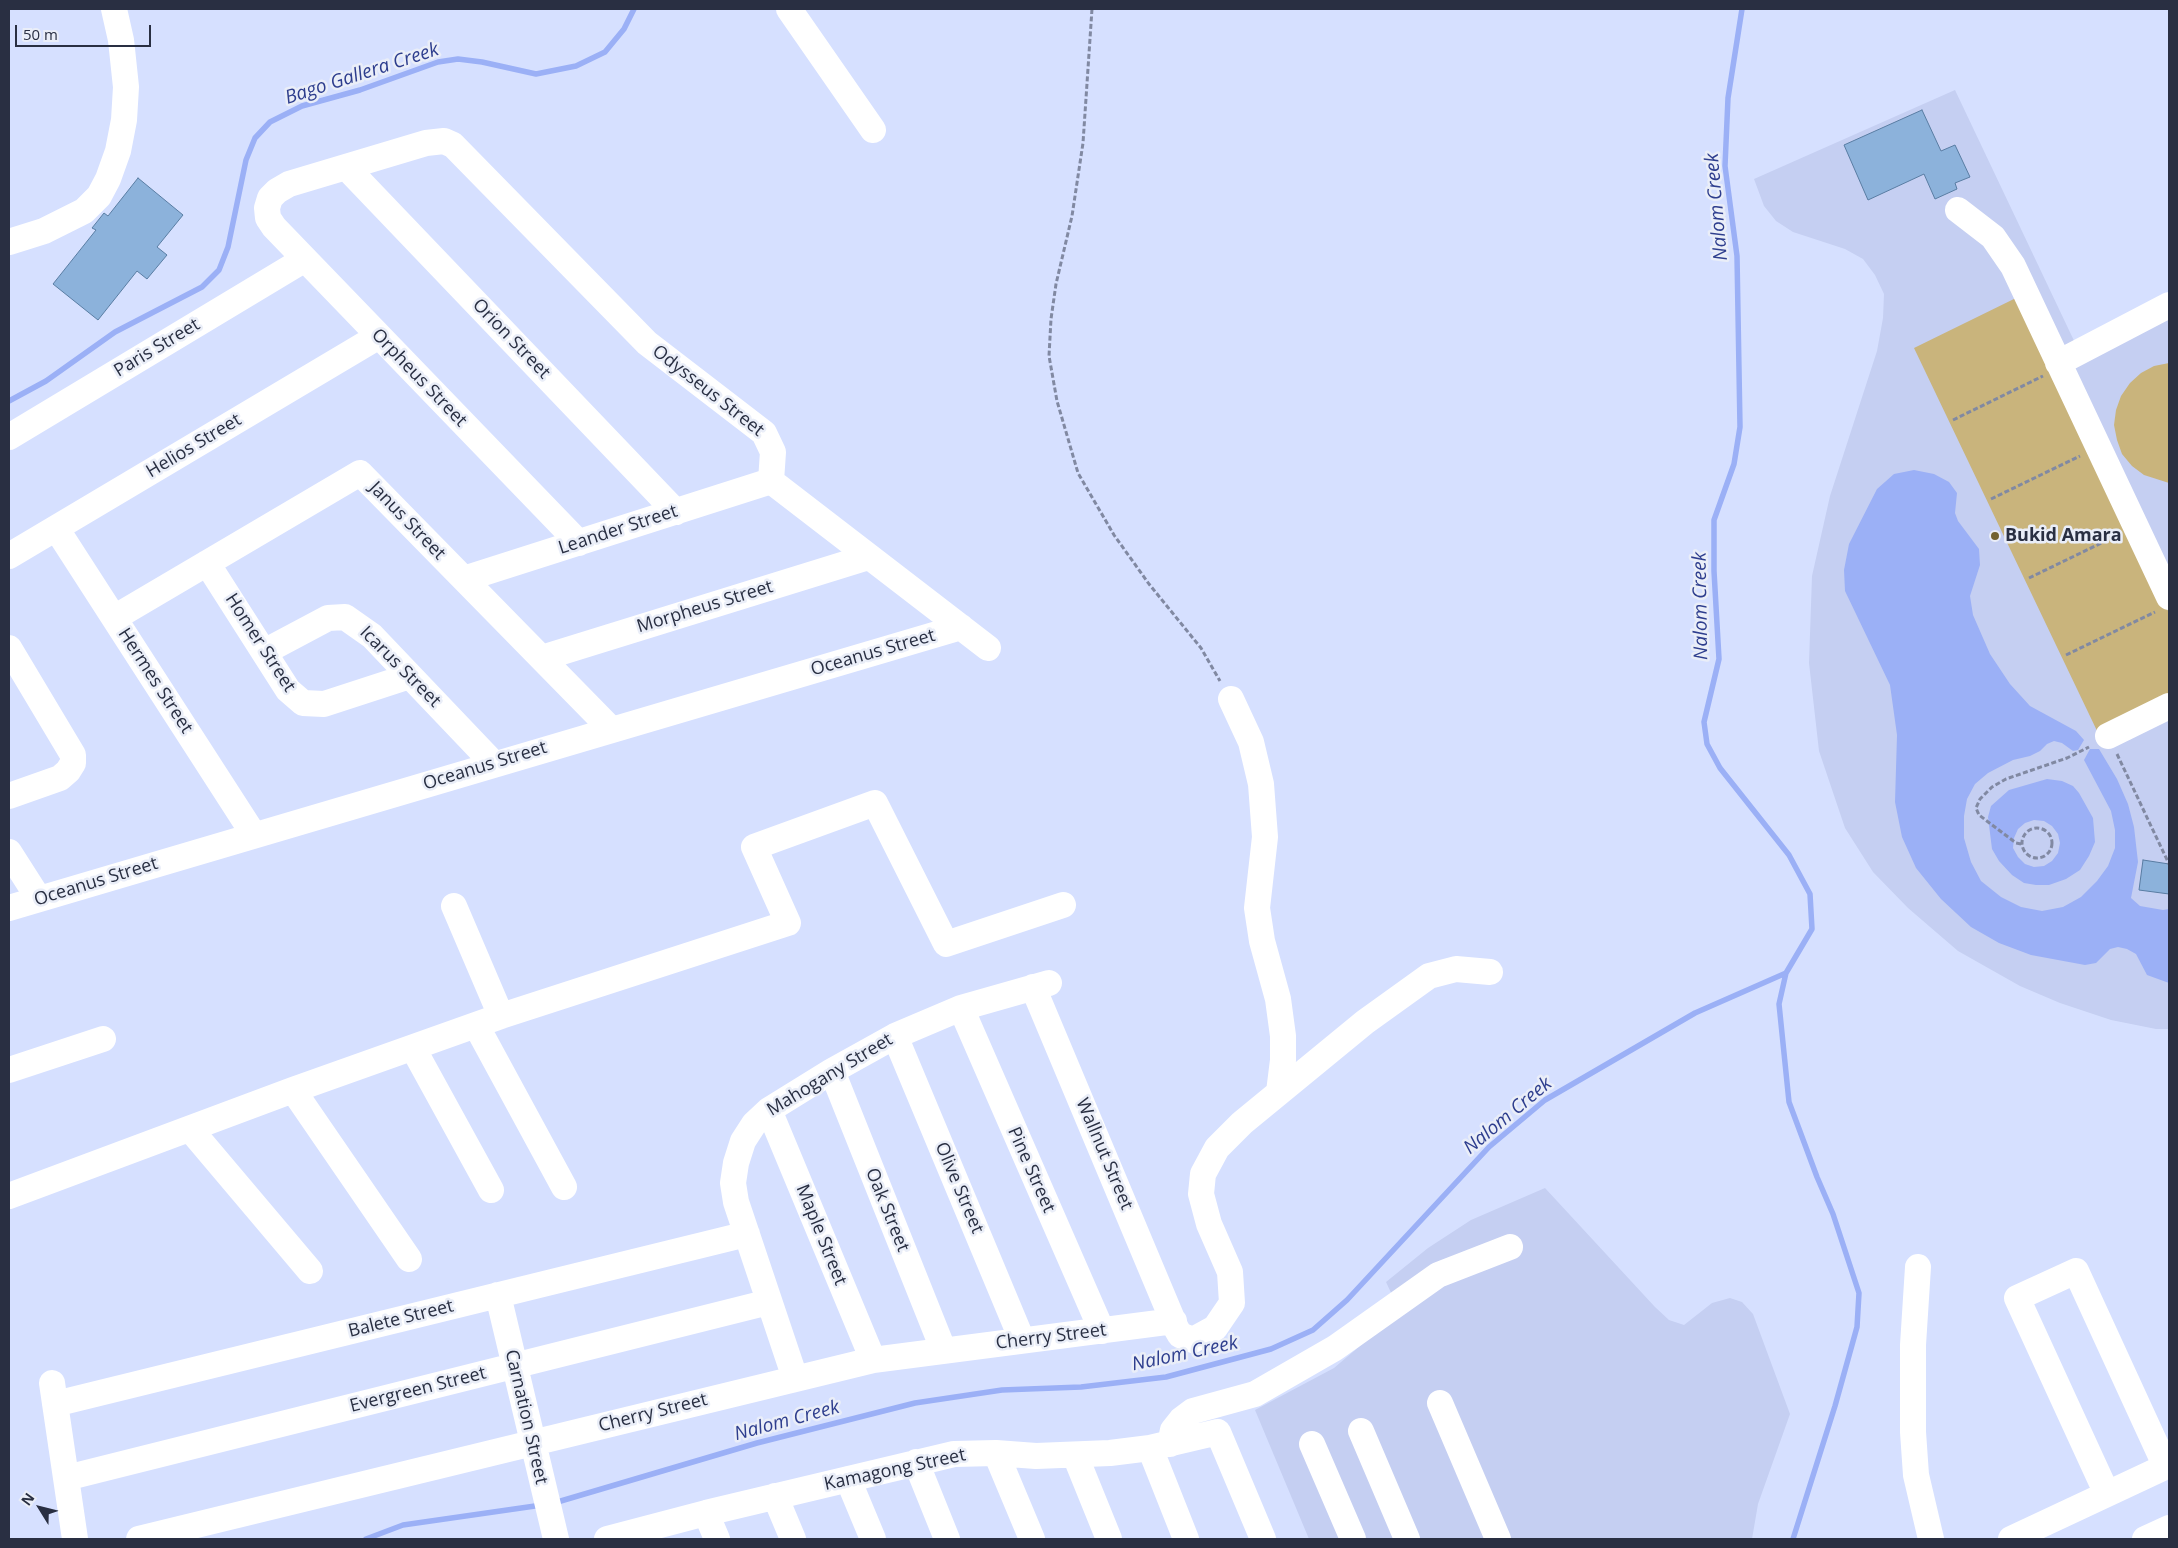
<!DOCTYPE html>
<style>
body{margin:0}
#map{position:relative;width:2178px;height:1548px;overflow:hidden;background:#d6e0ff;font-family:"Open Sans",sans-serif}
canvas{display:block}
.frame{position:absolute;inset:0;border:10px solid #292f42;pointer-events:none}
.north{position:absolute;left:15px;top:1483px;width:50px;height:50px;-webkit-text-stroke:4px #eaeef8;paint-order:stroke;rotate:306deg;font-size:14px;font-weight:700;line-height:20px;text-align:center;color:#292f42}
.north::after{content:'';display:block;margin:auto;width:18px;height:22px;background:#292f42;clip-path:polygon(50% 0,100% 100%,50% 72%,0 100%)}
.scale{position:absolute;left:15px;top:25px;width:136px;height:22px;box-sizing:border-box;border:2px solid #292f42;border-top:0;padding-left:6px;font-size:15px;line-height:18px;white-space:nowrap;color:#292f42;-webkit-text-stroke:4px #eaeef8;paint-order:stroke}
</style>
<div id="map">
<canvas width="2178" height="1548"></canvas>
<div class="frame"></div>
<div class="north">N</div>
<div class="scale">50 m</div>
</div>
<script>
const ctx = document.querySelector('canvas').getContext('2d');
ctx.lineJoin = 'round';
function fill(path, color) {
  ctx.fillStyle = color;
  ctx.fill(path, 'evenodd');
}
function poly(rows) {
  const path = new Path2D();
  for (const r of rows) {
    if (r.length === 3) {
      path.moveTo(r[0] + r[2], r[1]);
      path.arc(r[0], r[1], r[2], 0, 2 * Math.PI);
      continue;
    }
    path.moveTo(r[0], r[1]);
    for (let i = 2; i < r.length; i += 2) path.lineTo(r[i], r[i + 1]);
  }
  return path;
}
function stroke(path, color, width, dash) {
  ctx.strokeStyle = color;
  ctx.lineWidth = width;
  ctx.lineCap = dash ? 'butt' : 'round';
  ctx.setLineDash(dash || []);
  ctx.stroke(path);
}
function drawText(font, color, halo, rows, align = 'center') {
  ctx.font = font + ' "Open Sans",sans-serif';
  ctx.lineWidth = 5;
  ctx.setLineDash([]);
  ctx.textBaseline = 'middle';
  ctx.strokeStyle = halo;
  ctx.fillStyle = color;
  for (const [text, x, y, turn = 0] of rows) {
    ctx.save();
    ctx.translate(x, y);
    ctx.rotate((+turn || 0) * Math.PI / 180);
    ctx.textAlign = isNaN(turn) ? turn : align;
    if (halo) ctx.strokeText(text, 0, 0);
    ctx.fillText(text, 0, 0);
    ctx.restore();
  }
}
fill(poly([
 [1955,90,2077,347,2169,297,2169,1029,2156,1029,2111,1020,2060,1003,2020,986,1958,951,1908,908,1873,872,1845,828,1819,751,1809,663,1812,576,1830,496,1877,351,1883,318,1884,294,1875,275,1863,259,1845,249,1793,232,1776,221,1764,206,1754,179],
 [1545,1188,1655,1307,1669,1320,1684,1325,1712,1303,1730,1298,1742,1302,1753,1314,1790,1414,1758,1504,1752,1539,1309,1539,1255,1410,1334,1368,1400,1312,1386,1282,1428,1248,1471,1220]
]), '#c5cff2');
fill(poly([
 [2018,297,2169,613,2169,701,2099,735,1914,348],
 [2169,363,2169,483,2144,475,2132,466,2122,454,2117,440,2114,425,2116,410,2121,396,2130,383,2141,373,2154,366]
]), '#c9b47c');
fill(poly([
 [1914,470,1934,474,1949,482,1957,493,1955,513,1958,521,1979,549,1980,565,1970,596,1973,615,1990,654,2010,684,2030,706,2076,731,2084,740,2078,750,2073,751,2062,743,2054,741,2047,744,2040,751,2030,756,2013,760,1988,773,1975,784,1967,799,1964,816,1964,838,1971,862,1981,881,2001,897,2021,907,2042,911,2063,907,2081,897,2097,881,2108,866,2115,848,2115,830,2111,811,2084,760,2090,749,2099,749,2117,779,2128,804,2134,827,2138,862,2131,898,2140,906,2163,910,2169,909,2169,983,2147,975,2136,954,2127,949,2118,947,2110,949,2096,963,2085,965,2031,955,1999,943,1971,927,1941,899,1916,868,1902,837,1895,802,1897,735,1890,685,1845,591,1844,570,1849,544,1877,489,1894,474],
 [2047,779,2062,781,2073,786,2079,793,2093,818,2095,842,2089,856,2080,870,2066,879,2049,885,2036,885,2024,883,2012,875,1999,861,1992,849,1988,817,1991,806,2009,790],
 [2034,820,2044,821,2052,826,2058,834,2060,843,2058,853,2052,861,2044,866,2034,867,2025,864,2018,857,2013,848,2014,838,2018,829,2025,823]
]), '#9bb0f6');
stroke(poly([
 [9,401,46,381,115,332,202,287,219,270,228,247,246,160,255,138,270,122,302,106,360,90,438,62,458,59,482,62,536,74,576,66,605,52,624,29,634,9],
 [1786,973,1779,1004,1789,1102,1817,1177,1833,1214,1859,1293,1857,1327,1835,1406,1793,1539],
 [554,1503,757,1443,915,1403,1002,1390,1081,1387,1166,1377,1271,1349,1313,1330,1347,1300,1489,1147,1545,1100,1695,1013,1786,973,1812,929,1810,894,1789,855,1720,768,1707,744,1704,722,1719,659,1714,571,1714,520,1734,464,1740,427,1737,256,1725,166,1728,98,1742,9],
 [366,1539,403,1525,542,1505]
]), '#9bb0f6', 5.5);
const building = poly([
 [1922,110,1941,151,1955,145,1970,177,1955,183,1957,189,1935,199,1924,174,1868,200,1844,145,1922,110],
 [138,178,183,215,157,247,167,255,147,279,137,271,98,320,53,284,96,230,92,228,104,213,108,216,138,178],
 [2143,860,2169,864,2169,894,2139,890,2143,860]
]);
fill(building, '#8cb2db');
stroke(building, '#597da3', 1);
stroke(poly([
 [1092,9,1083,143,1072,216,1056,284,1051,319,1049,356,1057,401,1078,473,1114,535,1149,584,1201,648,1220,681],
 [1953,420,2043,376],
 [1991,499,2080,456],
 [2029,578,2118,535],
 [2066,655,2155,612],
 [2117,754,2169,864],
 [2037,843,15],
 [2021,844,2016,843,1979,815,1976,808,1980,799,1992,787,2006,779,2067,758,2089,747]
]), '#8189a2', 3, [5, 2.5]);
stroke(poly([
 [789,9,873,130],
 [346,167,676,512],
 [1958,210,1993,237,2013,266,2169,597],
 [9,242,44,231,84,211,99,196,108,179,118,151,124,120,126,87,121,40,114,9],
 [2058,363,2169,305],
 [9,437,305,259],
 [771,481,988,648],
 [56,528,254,835],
 [579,543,274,227,268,218,267,208,270,198,277,191,289,184,426,143,444,141,453,145,647,343,764,433,773,452,771,481],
 [9,556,379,336],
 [207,563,288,690,303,703,324,704,410,676],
 [464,579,771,481],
 [114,618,360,473,611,729],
 [9,648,73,755,73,763,68,771,60,778,9,796],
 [264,652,328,618,345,617,372,636,494,764],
 [542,658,868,557],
 [1231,699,1251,742,1261,784,1265,837,1257,908,1262,941,1278,999,1283,1036,1283,1060,1279,1092],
 [2108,736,2169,706],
 [9,852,39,899],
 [454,906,501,1016],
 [9,908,961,627],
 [1033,987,1176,1328,1180,1335,1193,1340,1215,1328,1232,1303,1230,1272,1209,1224,1201,1194,1203,1174,1217,1148,1242,1123,1365,1022,1429,976,1456,969,1490,972],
 [961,1008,1102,1331],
 [476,1025,564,1187],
 [895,1036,1022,1340],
 [413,1048,491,1190],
 [9,1070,103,1039],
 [832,1071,943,1349],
 [293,1090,409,1259],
 [769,1110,873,1360],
 [190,1129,310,1271],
 [9,1196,293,1090,501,1016,788,923,754,847,875,803,946,944,1063,905],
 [1918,1267,1913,1345,1913,1432,1916,1475,1931,1539],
 [498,1295,556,1539],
 [795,1378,736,1202,733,1183,736,1163,743,1141,754,1124,769,1110,832,1071,895,1036,961,1008,1049,983],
 [52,1383,75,1539],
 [1440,1403,1498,1539],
 [55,1404,747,1234],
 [1361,1431,1407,1539],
 [1170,1444,1173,1430,1181,1420,1193,1411,1255,1394,1335,1348,1438,1275,1510,1247],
 [1312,1444,1353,1539],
 [1150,1448,1186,1539],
 [996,1453,1032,1539],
 [1075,1455,1109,1539],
 [916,1462,947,1539],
 [66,1478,769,1302],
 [848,1479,873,1539],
 [2107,1494,2017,1298,2076,1271,2166,1467],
 [775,1496,793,1539],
 [706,1513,717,1539],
 [139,1539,873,1360,1174,1321],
 [607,1539,706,1513,954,1454,996,1453,1036,1456,1110,1453,1150,1448,1218,1432,1263,1539],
 [2011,1539,2169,1465],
 [2145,1539,2169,1528]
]), '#fff', 26);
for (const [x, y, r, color] of [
 [1995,536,5,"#736230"]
]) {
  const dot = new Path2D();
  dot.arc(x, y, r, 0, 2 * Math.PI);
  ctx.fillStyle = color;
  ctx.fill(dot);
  stroke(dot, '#eaeef8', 2);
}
drawText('18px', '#292f42', '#eaeef8', [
 ["Orion Street",511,339,46],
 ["Paris Street",157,348,-31],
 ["Orpheus Street",419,378,46],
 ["Odysseus Street",708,391,38],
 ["Helios Street",194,446,-31],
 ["Janus Street",407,521,46],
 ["Leander Street",618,530,-18],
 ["Morpheus Street",705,607,-17],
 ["Homer Street",260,643,57],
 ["Oceanus Street",873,653,-16],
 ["Icarus Street",400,667,45],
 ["Hermes Street",155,681,57],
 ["Oceanus Street",485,766,-17],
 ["Oceanus Street",96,882,-17],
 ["Mahogany Street",830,1075,-31],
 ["Wallnut Street",1104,1154,67],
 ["Pine Street",1031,1170,66],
 ["Olive Street",959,1188,67],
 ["Oak Street",887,1210,68],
 ["Maple Street",821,1235,68],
 ["Balete Street",401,1319,-14],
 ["Cherry Street",1051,1337,-7],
 ["Evergreen Street",418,1390,-14],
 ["Cherry Street",653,1413,-14],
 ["Carnation Street",526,1417,77],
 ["Kamagong Street",895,1470,-12]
]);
drawText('bold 18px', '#292f42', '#eaeef8', [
 ["Bukid Amara",2005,536]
], 'left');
drawText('italic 19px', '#2e3e8e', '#eaeef8', [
 ["Bago Gallera Creek",362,74,-18],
 ["Nalom Creek",1717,207,-95],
 ["Nalom Creek",1701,606,-91],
 ["Nalom Creek",1508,1116,-40],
 ["Nalom Creek",1185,1354,-12],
 ["Nalom Creek",787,1421,-15]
]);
</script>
